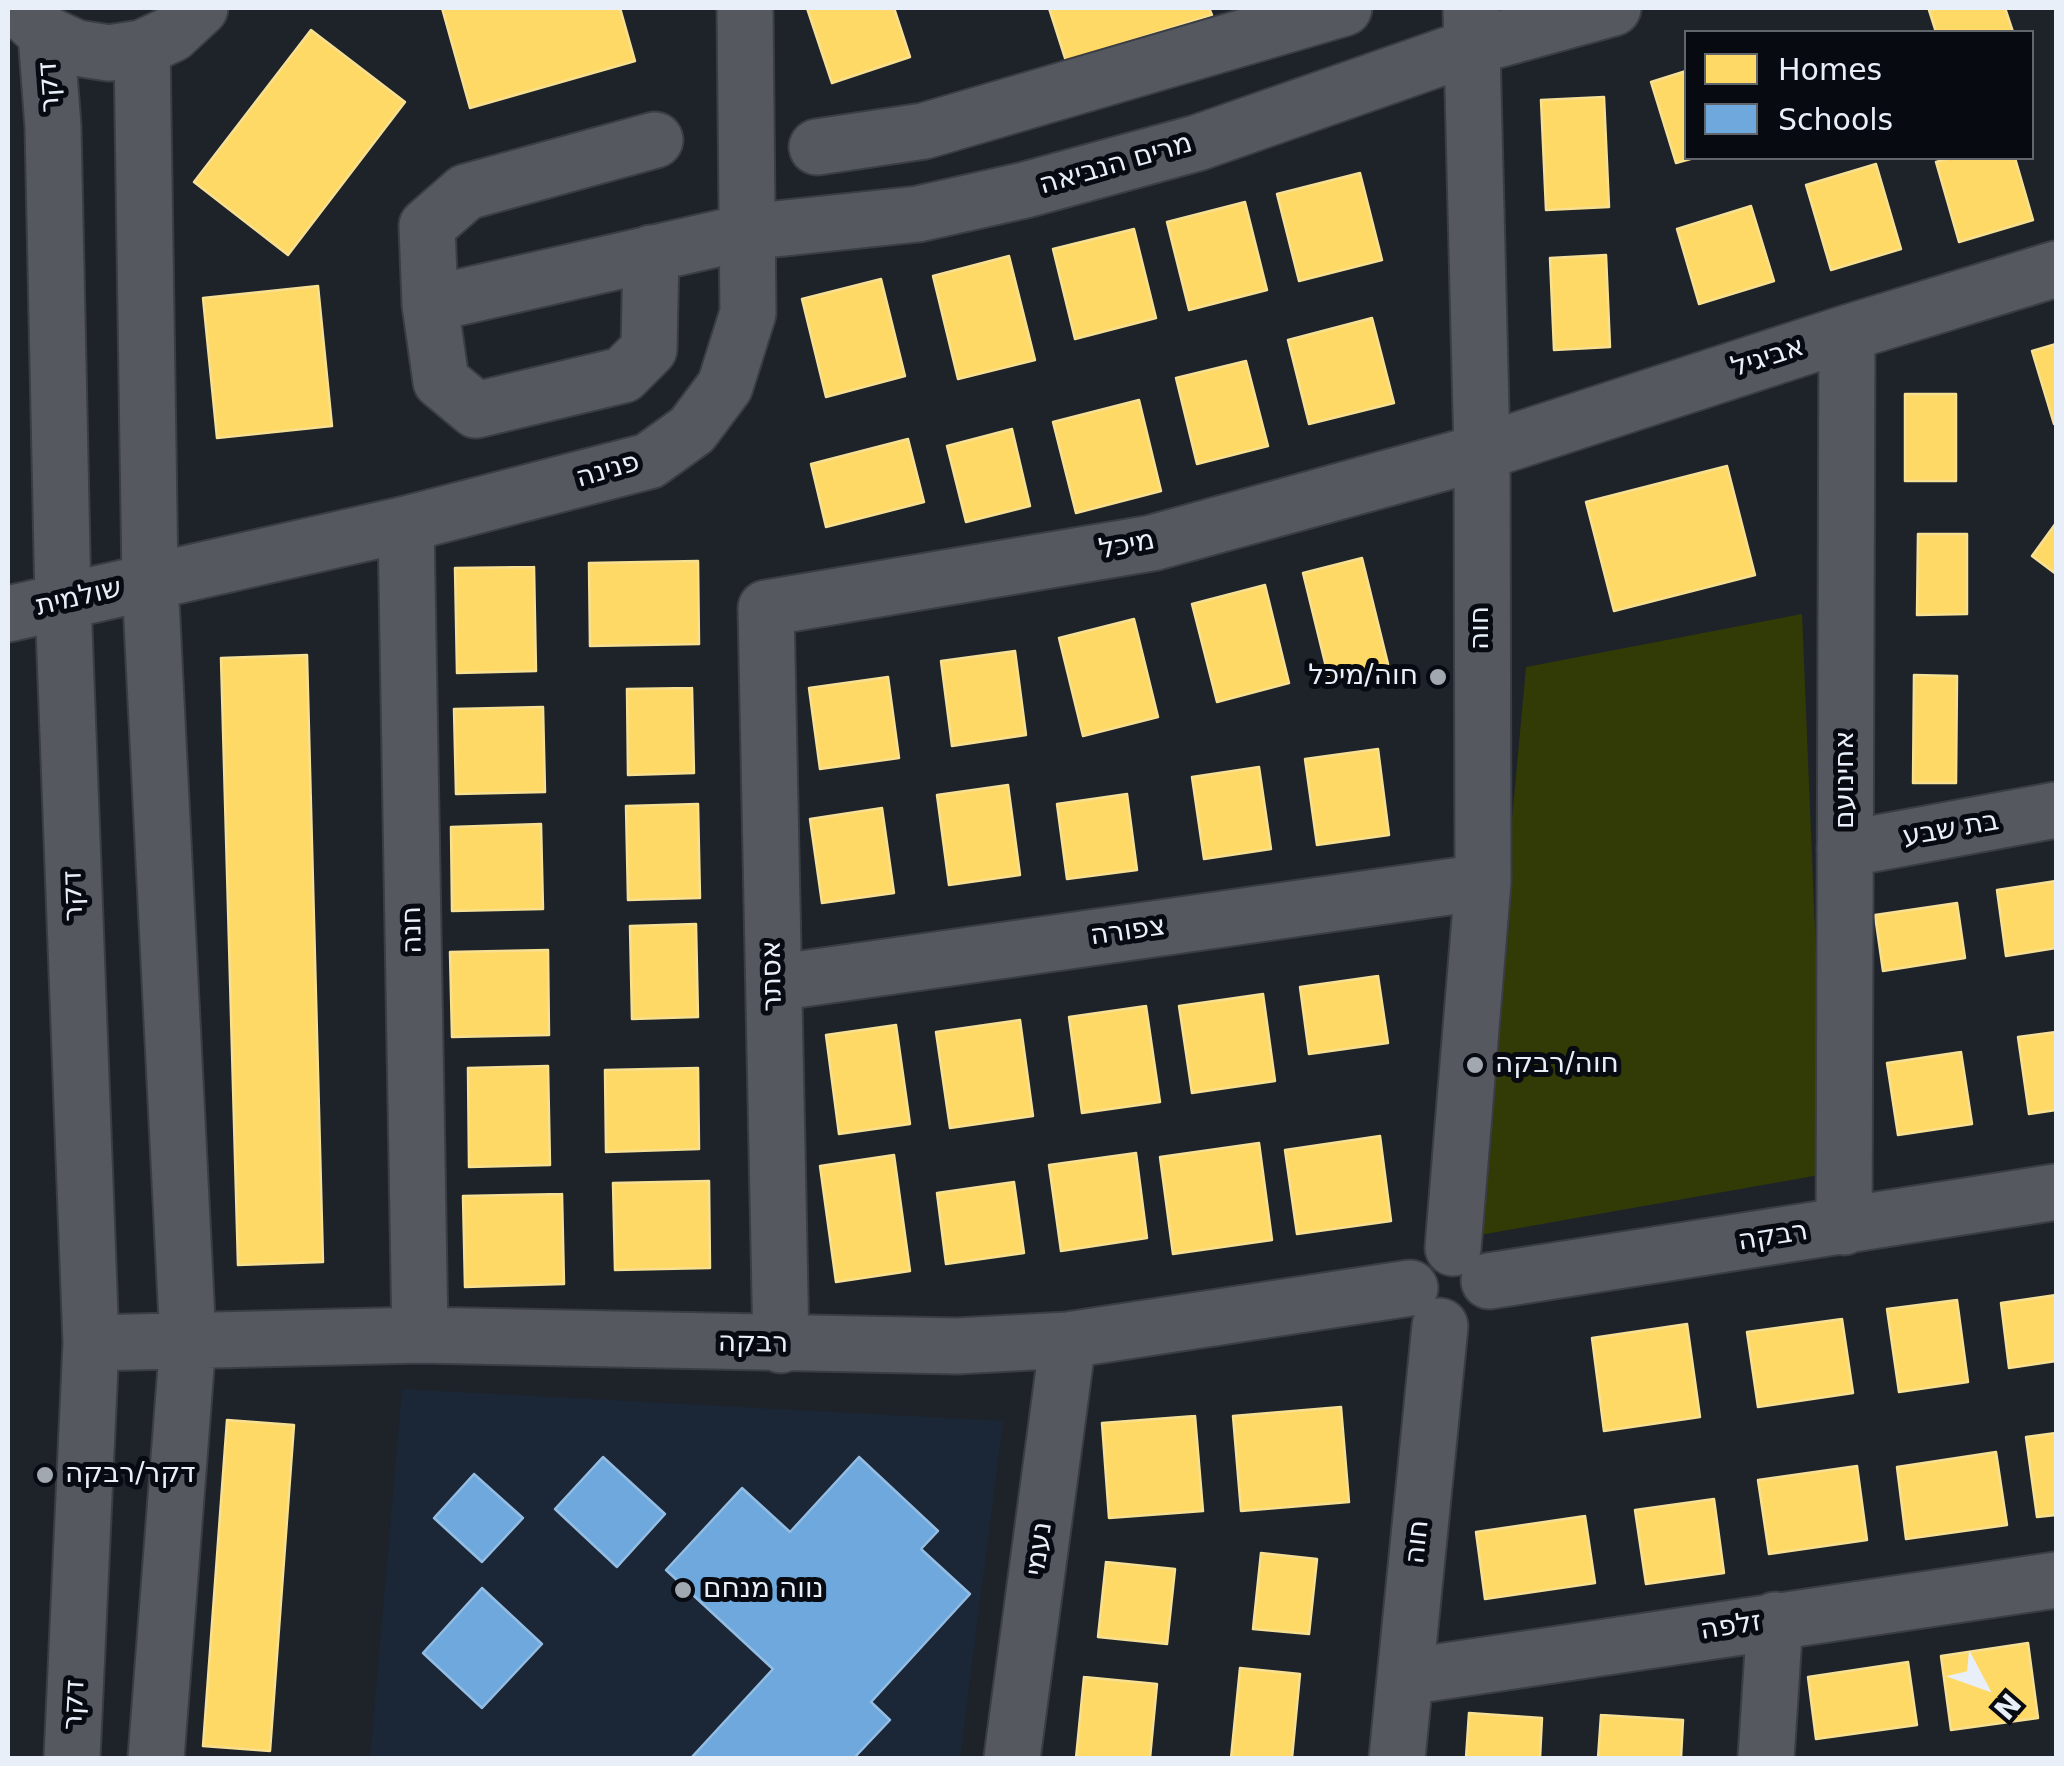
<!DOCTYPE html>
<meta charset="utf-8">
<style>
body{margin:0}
#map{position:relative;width:2064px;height:1766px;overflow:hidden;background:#1e232a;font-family:"DejaVu Sans",sans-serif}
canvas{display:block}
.frame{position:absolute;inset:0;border:10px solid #e9eff8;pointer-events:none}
.legend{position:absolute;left:1684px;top:30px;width:350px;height:130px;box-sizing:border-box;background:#070b11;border:2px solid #61666d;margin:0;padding:12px 18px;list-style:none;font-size:30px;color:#e9eff8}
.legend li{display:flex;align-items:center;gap:20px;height:50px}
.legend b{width:50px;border:2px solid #61666d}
.north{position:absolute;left:1934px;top:1636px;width:100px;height:100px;-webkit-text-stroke:8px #070b11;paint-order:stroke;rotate:131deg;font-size:28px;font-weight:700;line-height:40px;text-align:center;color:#e9eff8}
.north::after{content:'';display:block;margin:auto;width:35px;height:45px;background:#e9eff8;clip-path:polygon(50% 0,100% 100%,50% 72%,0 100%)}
</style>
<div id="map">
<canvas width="2064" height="1766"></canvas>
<div class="frame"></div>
<ul class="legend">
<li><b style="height:28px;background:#ffd966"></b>Homes</li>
<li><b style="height:28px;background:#6fa8dc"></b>Schools</li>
</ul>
<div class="north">N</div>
</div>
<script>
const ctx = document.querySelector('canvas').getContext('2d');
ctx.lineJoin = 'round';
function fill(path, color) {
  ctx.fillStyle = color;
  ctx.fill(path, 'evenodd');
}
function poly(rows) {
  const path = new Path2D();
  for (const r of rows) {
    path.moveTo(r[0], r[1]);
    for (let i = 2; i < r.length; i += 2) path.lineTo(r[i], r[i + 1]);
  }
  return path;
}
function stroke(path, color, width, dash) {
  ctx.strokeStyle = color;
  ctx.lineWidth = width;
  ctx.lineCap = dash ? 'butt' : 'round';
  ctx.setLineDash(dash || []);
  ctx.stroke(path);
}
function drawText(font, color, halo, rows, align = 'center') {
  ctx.font = font + ' "DejaVu Sans",Heebo,sans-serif';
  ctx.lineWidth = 10;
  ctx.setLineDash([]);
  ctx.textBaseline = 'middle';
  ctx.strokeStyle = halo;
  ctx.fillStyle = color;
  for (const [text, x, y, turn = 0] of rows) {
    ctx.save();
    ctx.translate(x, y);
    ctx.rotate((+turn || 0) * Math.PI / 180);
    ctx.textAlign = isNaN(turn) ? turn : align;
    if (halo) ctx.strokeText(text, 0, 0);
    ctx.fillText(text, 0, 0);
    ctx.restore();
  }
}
fill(poly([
 [402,1389,1003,1421,960,1758,370,1758]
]), '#1b2637');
fill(poly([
 [1802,614,1825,1174,1474,1236,1526,667]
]), '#323b06');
const homes = poly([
 [442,8,620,8,635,61,470,108,442,8],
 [807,8,894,8,910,57,832,83,807,8],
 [1049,8,1209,8,1212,15,1066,61,1049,8],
 [1939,8,2005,8,2013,32,1936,32,1929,10,1939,8],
 [311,30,405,102,288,255,194,182,311,30],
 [1686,71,1686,158,1694,158,1676,163,1651,82,1686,71],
 [1604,97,1609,207,1546,210,1541,100,1604,97],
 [1950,158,2015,158,2033,220,1959,242,1936,162,1950,158],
 [1876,164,1901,249,1831,270,1806,185,1876,164],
 [1360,173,1382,260,1299,281,1277,194,1360,173],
 [1245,202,1267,290,1189,310,1167,222,1245,202],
 [1751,206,1774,281,1699,304,1677,229,1751,206],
 [1134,229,1156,318,1075,339,1053,249,1134,229],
 [1606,255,1610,347,1554,350,1550,258,1606,255],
 [1009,256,1035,360,958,379,933,276,1009,256],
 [881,279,905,376,826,397,802,299,881,279],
 [318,286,332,426,217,438,203,298,318,286],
 [1372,318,1394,403,1309,424,1288,340,1372,318],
 [2056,344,2056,423,2054,424,2032,351,2056,344],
 [1246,361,1268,446,1197,464,1176,378,1246,361],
 [1905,394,1956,394,1956,481,1905,481,1905,394],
 [1139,400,1161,491,1076,513,1053,422,1139,400],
 [1012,429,1030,506,966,522,947,446,1012,429],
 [908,439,924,502,826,527,811,464,908,439],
 [1727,466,1755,575,1614,611,1586,502,1727,466],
 [2056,523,2056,574,2032,556,2056,523],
 [1918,534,1967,534,1967,614,1917,615,1918,534],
 [1362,558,1388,664,1329,679,1303,573,1362,558],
 [698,561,699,644,590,646,589,563,698,561],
 [534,567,536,671,457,673,455,568,534,567],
 [1265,585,1289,683,1217,702,1192,604,1265,585],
 [1134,619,1158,717,1083,736,1059,638,1134,619],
 [1015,651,1026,735,952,746,941,661,1015,651],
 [307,655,323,1262,238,1265,221,658,307,655],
 [1914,675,1957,676,1956,783,1913,783,1914,675],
 [888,677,899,758,820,769,809,688,888,677],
 [692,688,694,773,628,775,627,689,692,688],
 [543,707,545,792,456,794,454,709,543,707],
 [1378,749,1389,835,1317,845,1305,759,1378,749],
 [1259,767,1271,849,1204,859,1192,777,1259,767],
 [1008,785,1020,875,949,885,937,795,1008,785],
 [1127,794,1137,870,1067,879,1057,804,1127,794],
 [698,804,700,898,628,900,626,806,698,804],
 [882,808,894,893,822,903,810,819,882,808],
 [541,824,543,909,452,911,451,827,541,824],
 [2056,881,2056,948,2006,956,1997,890,2056,881],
 [1957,903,1965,958,1883,971,1875,915,1957,903],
 [696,924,698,1017,632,1019,630,926,696,924],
 [548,950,549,1035,452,1037,450,952,548,950],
 [1378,976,1388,1043,1309,1054,1300,987,1378,976],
 [1263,994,1275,1081,1192,1093,1179,1006,1263,994],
 [1146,1006,1160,1102,1082,1113,1069,1017,1146,1006],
 [1020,1020,1033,1116,950,1128,936,1032,1020,1020],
 [896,1025,910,1124,839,1134,826,1035,896,1025],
 [2056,1032,2056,1110,2029,1114,2018,1037,2056,1032],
 [1961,1052,1972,1124,1898,1135,1887,1063,1961,1052],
 [548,1066,550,1165,469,1167,468,1068,548,1066],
 [698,1068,699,1149,606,1152,605,1070,698,1068],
 [1380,1136,1391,1221,1297,1234,1285,1150,1380,1136],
 [1259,1143,1272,1240,1173,1254,1160,1157,1259,1143],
 [1136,1153,1147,1238,1061,1251,1049,1165,1136,1153],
 [894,1155,910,1271,836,1282,820,1166,894,1155],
 [709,1181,710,1268,615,1270,613,1183,709,1181],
 [1014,1182,1024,1253,946,1264,937,1193,1014,1182],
 [562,1194,564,1284,465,1287,463,1196,562,1194],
 [2056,1295,2056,1361,2009,1368,2001,1303,2056,1295],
 [1957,1300,1968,1382,1899,1392,1887,1309,1957,1300],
 [1842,1319,1853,1393,1758,1407,1747,1332,1842,1319],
 [1687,1324,1700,1417,1604,1431,1592,1338,1687,1324],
 [1341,1407,1349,1502,1241,1511,1233,1416,1341,1407],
 [1195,1416,1203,1511,1109,1518,1102,1423,1195,1416],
 [227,1420,294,1425,270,1751,203,1746,227,1420],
 [2056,1433,2056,1515,2037,1517,2026,1437,2056,1433],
 [1996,1452,2007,1525,1906,1539,1897,1467,1996,1452],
 [1857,1466,1867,1540,1769,1554,1758,1480,1857,1466],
 [1714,1499,1724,1573,1646,1584,1635,1510,1714,1499],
 [1585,1516,1595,1583,1485,1599,1476,1532,1585,1516],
 [1261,1553,1317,1559,1309,1634,1253,1629,1261,1553],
 [1106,1562,1175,1569,1167,1644,1098,1637,1106,1562],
 [2028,1643,2038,1718,1951,1730,1941,1656,2028,1643],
 [1908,1662,1917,1725,1816,1739,1808,1677,1908,1662],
 [1240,1668,1300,1674,1292,1758,1231,1758,1240,1668],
 [1084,1677,1157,1684,1150,1758,1076,1758,1084,1677],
 [1469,1713,1542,1718,1540,1758,1466,1758,1469,1713],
 [1601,1715,1683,1720,1681,1758,1598,1758,1601,1715]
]);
fill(homes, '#ffd966');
stroke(homes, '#f8e092', 2.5);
const schools = poly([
 [603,1457,665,1514,617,1567,555,1509,603,1457],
 [859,1457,938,1531,921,1549,970,1594,871,1702,890,1720,854,1758,691,1758,773,1669,666,1570,742,1488,790,1532,859,1457],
 [474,1474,523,1518,482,1562,434,1518,474,1474],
 [482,1588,542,1644,482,1708,423,1653,482,1588]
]);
fill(schools, '#6fa8dc');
stroke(schools, '#94bde4', 2.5);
const minor = poly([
 [25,14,46,34,76,48,109,53,142,48,172,34,200,8],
 [46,34,53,127,63,601,91,1343,72,1758],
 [142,48,150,581,188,1341,156,1758],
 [817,147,924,131,1344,8],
 [651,253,649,349,623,375,476,410,441,381,430,304,427,226,466,192,655,140],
 [430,304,747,232,918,214,1025,190,1197,143,1471,47,1613,8],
 [406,524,420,1335],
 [8,614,406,524,649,461,692,430,725,386,748,313,745,8],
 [1845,849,2056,810],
 [774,983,1483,882],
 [1844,1227,1847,333],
 [1453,1248,1483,882,1482,452,1471,8],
 [1489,1281,2056,1192],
 [91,1343,420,1335,957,1346,1068,1340,1410,1288],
 [781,1345,766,608,1152,543,1482,452,1847,333,2056,269],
 [1405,1677,2056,1580],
 [1012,1758,1068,1340],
 [1397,1758,1440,1326],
 [1766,1758,1775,1620]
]);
stroke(minor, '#3a3d44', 59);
stroke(minor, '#55595f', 55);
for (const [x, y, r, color] of [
 [1438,677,10,"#a2a8b0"],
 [1475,1065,10,"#a2a8b0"],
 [45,1475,10,"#a2a8b0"],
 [683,1590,10,"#a2a8b0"]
]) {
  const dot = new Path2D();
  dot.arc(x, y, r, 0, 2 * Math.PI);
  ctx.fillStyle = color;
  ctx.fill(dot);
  stroke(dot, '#070b11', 4);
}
drawText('28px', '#e9eff8', '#070b11', [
 ["דקר",50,87,-94],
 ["מרים הנביאה",1116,165,-16],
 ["אביגיל",1768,358,-18],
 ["פנינה",608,471,-16],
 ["מיכל",1127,546,-11],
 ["שולמית",79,598,-13],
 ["חוה",1481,628,-90],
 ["אחינועם",1846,780,-90],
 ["בת שבע",1951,830,-10],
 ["דקר",74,896,-92],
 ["חנה",413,930,-91],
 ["צפורה",1128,932,-8],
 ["אסתר",773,976,-91],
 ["רבקה",1773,1237,-9],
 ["רבקה",753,1344,1],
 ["חוה",1418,1542,-84],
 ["נעמי",1040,1549,-82],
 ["זלפה",1731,1627,-9],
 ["דקר",75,1705,-87]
]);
drawText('28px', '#e9eff8', '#070b11', [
 ["חוה/מיכל",1418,677,"right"],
 ["חוה/רבקה",1495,1065],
 ["דקר/רבקה",65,1475],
 ["נווה מנחם",703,1590]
], 'left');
</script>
